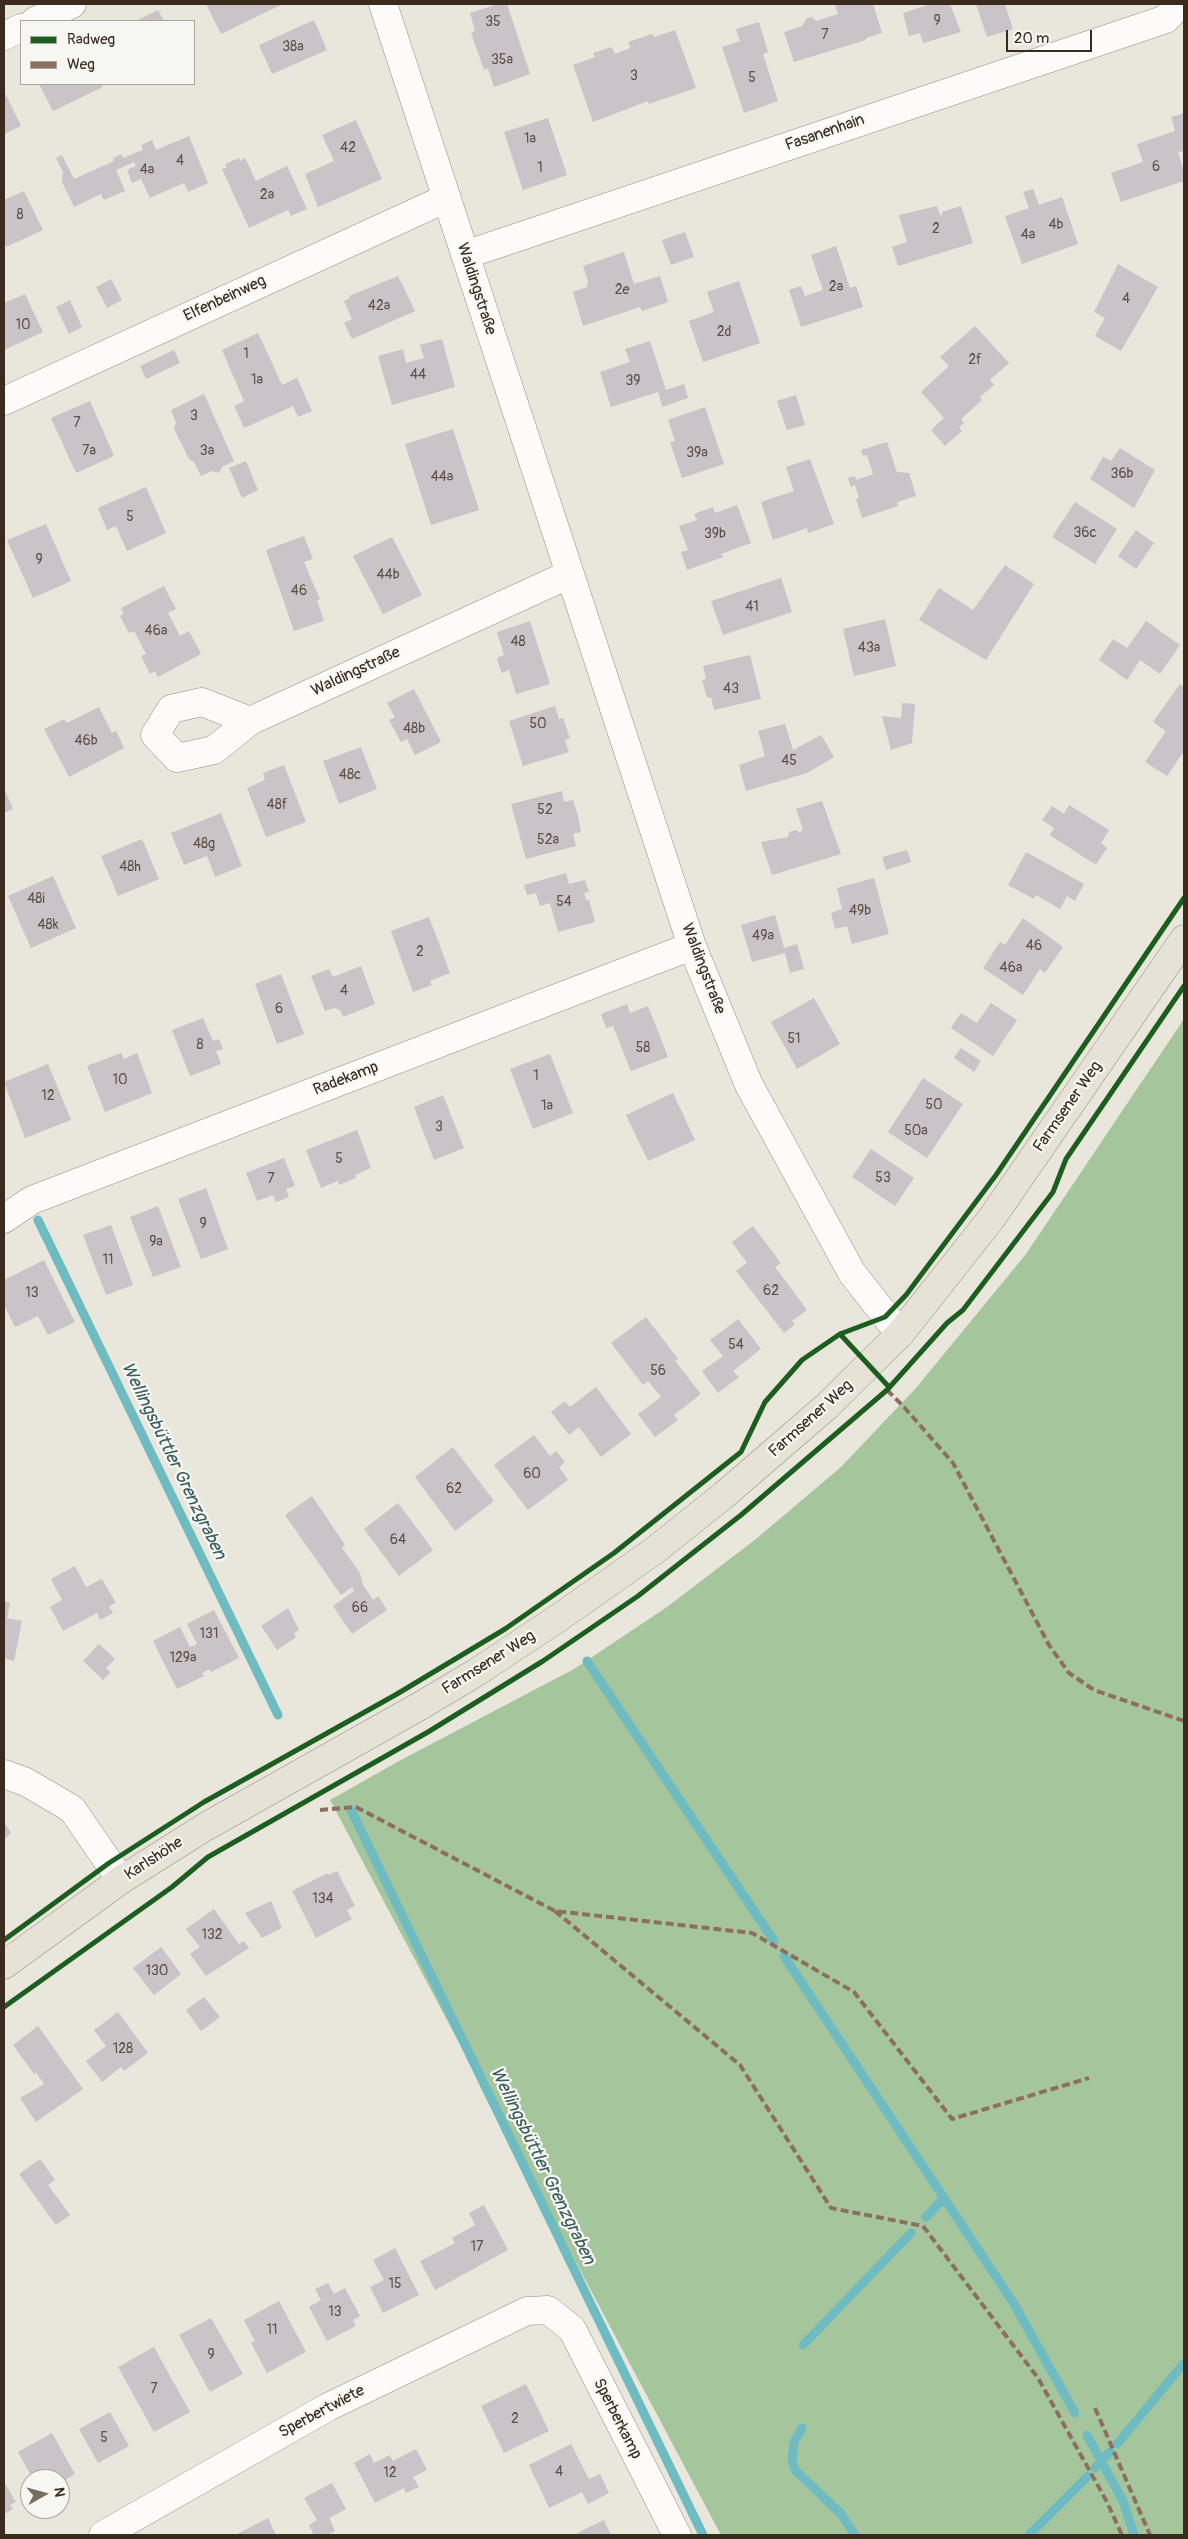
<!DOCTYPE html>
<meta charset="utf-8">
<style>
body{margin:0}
#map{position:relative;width:1188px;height:2539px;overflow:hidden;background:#e9e6db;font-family:Pangolin,sans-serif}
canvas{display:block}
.frame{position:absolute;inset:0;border:5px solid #3b2a1e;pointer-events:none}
.legend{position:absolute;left:20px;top:20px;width:175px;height:65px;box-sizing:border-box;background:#f6f6f2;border:1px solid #aba49d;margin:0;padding:6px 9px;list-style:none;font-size:15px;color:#3b2a1e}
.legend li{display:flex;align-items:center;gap:10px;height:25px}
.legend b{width:25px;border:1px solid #aba49d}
.north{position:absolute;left:20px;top:2469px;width:50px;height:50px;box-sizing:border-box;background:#f6f6f2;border:1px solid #aba49d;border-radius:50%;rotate:83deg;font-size:14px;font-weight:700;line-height:20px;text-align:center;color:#3b2a1e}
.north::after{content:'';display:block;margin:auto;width:18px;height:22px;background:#786c60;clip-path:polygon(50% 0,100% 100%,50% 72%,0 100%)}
.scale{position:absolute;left:1006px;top:30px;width:86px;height:22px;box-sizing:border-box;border:2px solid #3b2a1e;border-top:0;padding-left:6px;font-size:15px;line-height:18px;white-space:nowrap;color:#3b2a1e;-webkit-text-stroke:4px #f6f6f2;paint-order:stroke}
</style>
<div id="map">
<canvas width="1188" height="2539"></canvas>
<div class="frame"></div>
<ul class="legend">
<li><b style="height:6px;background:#1b5e20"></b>Radweg</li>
<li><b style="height:6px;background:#8d6e63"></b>Weg</li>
</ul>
<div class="north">N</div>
<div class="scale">20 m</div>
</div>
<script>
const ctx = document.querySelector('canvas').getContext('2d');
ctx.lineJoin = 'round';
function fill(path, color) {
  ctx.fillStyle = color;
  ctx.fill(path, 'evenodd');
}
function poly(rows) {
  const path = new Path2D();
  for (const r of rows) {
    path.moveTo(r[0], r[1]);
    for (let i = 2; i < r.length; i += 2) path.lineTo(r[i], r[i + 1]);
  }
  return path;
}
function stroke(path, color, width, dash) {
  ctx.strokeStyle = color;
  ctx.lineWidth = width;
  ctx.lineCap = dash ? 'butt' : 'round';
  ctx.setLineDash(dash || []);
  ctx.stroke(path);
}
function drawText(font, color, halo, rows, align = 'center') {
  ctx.font = font + ' Pangolin,sans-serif';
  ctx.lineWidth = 4.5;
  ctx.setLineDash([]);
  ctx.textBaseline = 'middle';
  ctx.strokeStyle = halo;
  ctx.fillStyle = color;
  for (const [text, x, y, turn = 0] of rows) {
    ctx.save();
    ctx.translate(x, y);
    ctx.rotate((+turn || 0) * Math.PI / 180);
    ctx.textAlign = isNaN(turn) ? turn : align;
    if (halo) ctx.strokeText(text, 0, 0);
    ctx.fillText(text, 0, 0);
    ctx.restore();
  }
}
fill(poly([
 [1184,1019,1184,2535,721,2535,330,1800,399,1761,574,1669,667,1607,756,1539,841,1467,916,1388,1026,1254]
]), '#a5c59d');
stroke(poly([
 [38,1220,278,1715],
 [587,1661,774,1941],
 [351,1810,703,2535],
 [784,1956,1014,2304,1075,2413],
 [926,2217,944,2198],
 [803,2345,911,2233],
 [802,2428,794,2442,792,2460,795,2470,841,2514,855,2535],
 [1087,2435,1123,2501,1134,2535],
 [1117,2444,1184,2363],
 [1095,2468,1110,2452],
 [1029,2535,1088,2476]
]), '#6ebcc2', 9);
fill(poly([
 [206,4,283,4,221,34],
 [498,4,507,4,530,74,494,87,488,68,484,70,471,33,475,31,470,13],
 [839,4,873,4,882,33,866,38,866,40,794,62,784,32,802,26,807,18,812,17,816,21,838,14,835,5],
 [931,4,950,4,961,32,923,43,920,33,909,36,903,13],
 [976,4,1005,4,1013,29,987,37],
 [158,10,164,21,136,21],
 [314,20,327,50,272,74,259,45],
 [759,22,768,52,763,54,778,101,744,113,722,47,740,41,736,29],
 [675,30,696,88,649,104,648,101,593,122,573,65,595,57,593,53,612,47,615,54,630,48,628,42,652,34,654,37],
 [39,84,102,84,103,87,53,111],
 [4,91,21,126,4,134],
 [1184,113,1184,151,1178,152,1184,172,1184,181,1121,202,1111,173,1143,162,1137,144,1175,131,1171,117],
 [548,118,567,175,523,190,504,132],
 [356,120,382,179,318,207,305,174,334,161,322,135],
 [189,136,208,183,188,192,184,183,150,198,141,179,132,183,127,170,136,166,134,162,116,170,125,191,104,200,101,194,74,207,62,182,63,172,56,158,62,155,74,179,114,161,113,158,121,154,123,158,143,150,141,145,152,140,156,150],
 [239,158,240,161,245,158,256,181,287,166,307,209,291,216,288,210,249,228,222,169,227,167,225,164],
 [1033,189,1039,205,1062,197,1078,244,1022,264,1005,216,1029,208,1023,192],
 [24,191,43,230,6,247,4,241,4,200],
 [937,206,940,215,943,214,942,212,961,206,973,243,898,266,892,247,907,242,899,215],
 [685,232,694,257,671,265,662,240],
 [836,246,850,288,856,286,863,307,801,327,789,290,801,286,805,296,823,290,811,255],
 [624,252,634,284,660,276,668,302,642,311,640,307,583,326,573,292,587,287,588,281,583,266],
 [1118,264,1158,287,1121,351,1095,336,1105,318,1094,312],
 [398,276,415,311,352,339,344,323,352,319,344,301,350,298,349,296],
 [111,279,122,300,107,308,96,287],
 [739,281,760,343,703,362,689,321,714,312,707,292],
 [25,294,43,332,4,350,4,303],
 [70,300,82,327,69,334,56,307],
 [975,326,1009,363,990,380,994,385,980,397,982,400,961,419,964,423,959,427,962,431,945,446,931,430,944,418,921,392,949,366,940,357],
 [258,333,282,385,297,378,312,411,298,417,293,406,244,428,234,406,244,401,222,350],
 [442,339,455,387,392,405,378,356,403,349,406,363,424,358,420,345],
 [650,341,666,390,684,384,688,398,662,407,658,392,611,407,600,372,630,362,625,349],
 [174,350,180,363,146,379,140,366],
 [204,394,234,461,222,467,219,473,212,471,201,476,194,462,189,459,174,429,176,422,171,410],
 [796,395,805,425,787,430,777,401],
 [90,401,114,456,76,473,51,418],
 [705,407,724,464,682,478,670,442,675,441,668,420],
 [453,429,479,510,431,525,405,444],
 [887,442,897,472,909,473,916,496,897,502,898,506,862,518,856,499,859,498,855,485,851,487,848,478,855,476,856,480,873,474,867,455,863,456,861,450],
 [1120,448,1155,470,1134,508,1090,479,1103,457,1111,461],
 [810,459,834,524,808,533,807,528,773,540,761,502,794,491,786,467],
 [246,461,258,490,242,498,229,468],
 [146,487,166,533,127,551,116,526,107,530,98,508],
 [1075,502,1117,529,1095,564,1052,537],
 [737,505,751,543,721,554,723,557,687,570,681,552,688,550,679,526,697,520,694,514,713,507,715,513],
 [46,524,71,581,33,598,7,540],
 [1136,530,1154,543,1136,569,1118,556],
 [304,536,313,559,304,562,320,599,317,600,324,621,294,631,266,550],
 [392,537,422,595,383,614,353,556],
 [1005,565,1034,584,986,660,919,620,939,588,973,610],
 [781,578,792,612,723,635,711,601],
 [164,586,176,609,168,613,180,636,189,631,201,654,158,677,155,671,150,674,141,656,146,654,134,631,129,633,120,616,124,614,121,608],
 [885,619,896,666,854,676,843,629],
 [530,621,550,684,516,694,509,670,502,673,499,666,497,658,504,655,497,632],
 [1146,621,1180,645,1160,674,1140,660,1127,680,1099,660,1113,639,1127,648],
 [750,655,761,699,714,710,711,697,707,698,702,680,706,679,703,666],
 [1180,684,1184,687,1184,751,1167,776,1145,762,1166,731,1153,722],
 [414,689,441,742,415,755,407,739,401,742,389,720,395,717,387,703],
 [902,703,915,704,912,743,891,750,882,716,901,718],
 [555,706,559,719,563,718,570,738,565,740,569,752,523,766,509,721],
 [99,707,112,733,116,731,124,748,69,777,44,729,64,719,67,723],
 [785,724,793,750,821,735,834,757,807,773,746,791,739,765,765,756,758,731],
 [361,747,377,789,339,804,323,761],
 [284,765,306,822,266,837,247,788,265,780,263,773],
 [4,788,13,809,4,813],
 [562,791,564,802,573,800,578,816,581,832,573,834,576,846,526,859,511,804],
 [822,801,841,854,772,875,761,842,788,837,789,832,796,830,800,833,803,829,796,809],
 [1069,805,1109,830,1101,843,1107,848,1096,865,1050,835,1054,828,1042,820,1052,806,1064,814],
 [221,813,242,866,215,877,207,856,184,865,171,833],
 [142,839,159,879,118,896,101,856],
 [907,850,911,862,886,870,882,857],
 [1026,852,1084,884,1075,901,1067,896,1060,909,1036,895,1034,899,1008,885],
 [566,873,569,884,585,880,589,892,584,893,586,900,589,900,595,922,558,932,550,903,540,906,536,893,527,895,524,885],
 [53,876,76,928,31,948,8,896],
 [874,878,889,934,852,944,847,926,835,929,831,913,842,909,837,888],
 [775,915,784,948,797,944,804,969,790,973,785,953,752,962,741,925],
 [429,917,450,973,430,981,432,985,413,992,391,931],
 [1023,918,1063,947,1045,973,1040,969,1023,995,983,968,1000,942,1005,945],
 [361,966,375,1004,343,1017,340,1010,334,1008,325,1011,311,976,329,969,333,977],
 [281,974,304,1034,277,1044,255,984],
 [814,998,840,1044,797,1069,771,1022],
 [991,1003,1017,1020,993,1056,951,1028,961,1013,977,1023],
 [627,1004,630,1013,648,1006,668,1057,631,1071,613,1026,606,1028,601,1014],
 [203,1018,213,1041,219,1039,223,1049,216,1051,221,1064,190,1076,172,1030],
 [961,1048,981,1061,974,1072,954,1058],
 [121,1053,124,1059,137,1053,152,1093,105,1112,87,1066],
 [550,1054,573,1113,533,1129,510,1069],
 [48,1064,71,1120,25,1138,4,1082],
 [923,1078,963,1104,927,1158,888,1132],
 [673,1093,695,1140,648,1161,626,1115],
 [443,1095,464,1148,434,1160,414,1107],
 [357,1130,371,1168,355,1175,356,1178,339,1185,338,1181,321,1188,306,1150],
 [871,1149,914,1178,895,1206,852,1177],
 [284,1158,295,1186,286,1189,289,1197,276,1202,273,1195,257,1201,246,1173],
 [206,1188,228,1249,201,1259,178,1199],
 [158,1206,181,1267,153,1277,130,1217],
 [111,1225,133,1285,106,1295,83,1235],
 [753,1226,781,1263,775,1267,807,1310,792,1321,795,1324,784,1333,736,1271,747,1263,732,1242],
 [44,1260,75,1322,48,1335,38,1316,15,1327,4,1305,4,1280],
 [646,1317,678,1359,675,1361,701,1394,674,1415,678,1420,655,1437,638,1414,661,1397,648,1381,643,1385,611,1343],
 [738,1319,761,1349,733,1371,739,1377,718,1393,702,1371,723,1356,710,1340],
 [596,1387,631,1434,601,1457,579,1427,569,1435,551,1412,565,1401,570,1407],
 [534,1435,550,1456,556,1451,565,1462,559,1467,568,1480,528,1510,494,1465],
 [453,1447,494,1501,455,1531,415,1477],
 [312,1496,345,1545,342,1548,360,1573,363,1585,373,1600,378,1596,387,1610,352,1634,333,1606,354,1591,352,1587,341,1595,285,1515],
 [398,1503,433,1550,399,1576,364,1529],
 [75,1566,86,1587,102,1579,116,1603,109,1606,113,1613,100,1620,97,1613,63,1631,50,1607,62,1600,51,1579],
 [4,1601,10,1603,7,1618,22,1621,14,1661,4,1658],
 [288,1608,299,1630,294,1633,296,1637,277,1650,261,1626],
 [214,1610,239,1658,211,1672,210,1669,202,1673,204,1676,177,1689,153,1641,180,1627,190,1647,197,1644,187,1624],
 [99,1644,115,1659,106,1668,111,1672,103,1680,83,1661],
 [4,1822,11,1833,4,1839],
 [337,1871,355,1906,347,1910,352,1919,316,1938,292,1891,328,1873,329,1875],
 [271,1901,282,1928,262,1938,245,1913],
 [214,1909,239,1944,244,1941,249,1948,206,1976,190,1954,200,1947,186,1929],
 [161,1947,181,1974,154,1995,133,1968],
 [204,1997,220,2017,201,2031,186,2010],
 [118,2012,148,2053,124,2071,121,2067,102,2082,86,2061,106,2046,94,2030],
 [38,2026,83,2089,36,2122,20,2098,44,2084,36,2072,34,2074,13,2045],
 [40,2159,55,2180,48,2185,70,2215,56,2225,19,2174],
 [484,2205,508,2250,435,2290,420,2261,455,2243,452,2238,475,2225,469,2213],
 [395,2248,419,2295,383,2313,370,2287,384,2280,373,2260],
 [328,2283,334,2294,345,2288,360,2316,353,2320,356,2326,327,2341,309,2307,321,2300,315,2289],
 [279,2301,306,2352,267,2373,251,2343,255,2341,244,2320],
 [211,2318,243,2374,210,2392,179,2335],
 [154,2347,190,2412,154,2432,118,2367],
 [526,2384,549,2431,504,2453,481,2406],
 [110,2412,129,2446,98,2463,79,2429],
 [52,2433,75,2474,60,2483,60,2479,33,2479,18,2452],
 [571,2444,589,2479,600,2474,609,2493,588,2504,582,2492,549,2508,529,2465],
 [416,2449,427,2470,413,2477,419,2487,406,2493,404,2488,375,2503,354,2463,370,2454,374,2463,390,2455,393,2461],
 [4,2482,16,2502,10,2505,13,2509,4,2514],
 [332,2483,346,2509,329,2518,335,2531,327,2535,314,2535,309,2525,317,2520,304,2498],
 [268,2518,276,2535,235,2535],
 [604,2520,611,2535,578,2535,577,2533]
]), '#cac3c7');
const minor = poly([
 [383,4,692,946,749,1085,852,1273,900,1334],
 [35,21,72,4],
 [4,36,21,28],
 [465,255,1166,19,1179,4],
 [4,401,447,198],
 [250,721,202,702,171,709,155,735,177,758,214,750,250,721,570,574],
 [4,1219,32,1200,692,946],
 [4,1774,26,1782,72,1809,121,1880],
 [103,2535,328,2407,527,2311,548,2310,572,2329,677,2535]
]);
const major = poly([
 [4,1965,121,1880,205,1827,420,1706,477,1672,557,1619,654,1551,724,1495,827,1406,900,1334,991,1219,1184,939]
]);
stroke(minor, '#938f87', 29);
stroke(major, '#938f87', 29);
stroke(minor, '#fcfbfa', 28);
stroke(major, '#e6e2d5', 28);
stroke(poly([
 [887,1390,904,1407,953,1463,1049,1645,1069,1673,1094,1690,1184,1721],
 [320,1810,356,1807,555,1911,752,1933,854,1992,952,2119,1089,2078],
 [555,1911,740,2065,831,2208,923,2226,1038,2378,1107,2502,1122,2535],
 [1095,2408,1150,2535]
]), '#8d6e63', 4, [8, 4]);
stroke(poly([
 [840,1334,889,1387],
 [4,1940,109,1863,204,1802,397,1694,505,1629,614,1553,741,1452,765,1402,802,1360,840,1334,885,1317,906,1295,996,1175,1184,898],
 [4,2007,172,1887,208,1857,428,1732,543,1661,638,1596,741,1515,887,1390,947,1323,963,1310,1053,1192,1066,1159,1184,986]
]), '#1b5e20', 5);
drawText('14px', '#5f5048', null, [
 ["9",937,21],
 ["35",493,22],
 ["7",825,35],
 ["38a",293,47],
 ["35a",502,60],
 ["3",634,76],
 ["5",752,78],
 ["1a",530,139],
 ["42",348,148],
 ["4",180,161],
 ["6",1156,167],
 ["1",540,168],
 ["4a",147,170],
 ["2a",267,195],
 ["8",20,215],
 ["4b",1056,225],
 ["2",936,229],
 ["4a",1028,235],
 ["2a",836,287],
 ["2e",622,290],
 ["4",1126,299],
 ["42a",379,306],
 ["10",23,325],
 ["2d",724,332],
 ["1",246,354],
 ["2f",975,360],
 ["44",418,375],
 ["1a",257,380],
 ["39",633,381],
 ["3",194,416],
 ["7",77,423],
 ["7a",89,451],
 ["3a",207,451],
 ["39a",697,453],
 ["36b",1122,474],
 ["44a",442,477],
 ["5",130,517],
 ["36c",1085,533],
 ["39b",715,534],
 ["9",39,560],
 ["44b",388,575],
 ["46",299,591],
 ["41",752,607],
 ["46a",156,631],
 ["48",518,642],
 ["43a",869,648],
 ["43",731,689],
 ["50",538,724],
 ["48b",414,729],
 ["46b",86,741],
 ["45",789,761],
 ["48c",350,775],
 ["48f",277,805],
 ["52",545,810],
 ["52a",548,840],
 ["48g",204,844],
 ["48h",130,867],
 ["48i",36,899],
 ["54",564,902],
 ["49b",860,911],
 ["48k",48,925],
 ["49a",763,936],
 ["46",1034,946],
 ["2",420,952],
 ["46a",1011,968],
 ["4",344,991],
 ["6",279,1009],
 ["51",794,1039],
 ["8",200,1045],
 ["58",643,1048],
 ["1",536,1076],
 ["10",120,1080],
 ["12",48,1096],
 ["50",934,1105],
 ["1a",547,1106],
 ["3",439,1127],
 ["50a",916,1131],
 ["5",339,1159],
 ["53",883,1178],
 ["7",271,1179],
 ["9",203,1224],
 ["9a",156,1242],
 ["11",108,1260],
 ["62",771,1291],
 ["13",32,1293],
 ["54",736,1345],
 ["56",658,1371],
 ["60",532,1474],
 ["62",454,1489],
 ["64",398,1540],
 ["66",360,1608],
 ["131",209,1634],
 ["129a",183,1658],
 ["134",323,1899],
 ["132",212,1935],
 ["130",157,1971],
 ["128",123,2049],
 ["17",477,2247],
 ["15",395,2284],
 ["13",335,2312],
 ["11",272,2330],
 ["9",211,2355],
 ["7",154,2389],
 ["2",515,2419],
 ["5",104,2438],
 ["4",559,2472],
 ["12",390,2473]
]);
drawText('16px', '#3b2a1e', '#f6f6f2', [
 ["Fasanenhain",825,133,-19],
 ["Waldingstraße",476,289,72],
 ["Elfenbeinweg",225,299,-25],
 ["Waldingstraße",356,672,-25],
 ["Waldingstraße",703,969,69],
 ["Radekamp",346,1079,-21],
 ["Farmsener Weg",1068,1107,-55],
 ["Farmsener Weg",811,1419,-42],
 ["Farmsener Weg",489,1663,-32],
 ["Karlshöhe",154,1859,-33],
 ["Sperbertwiete",322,2412,-28],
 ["Sperberkamp",617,2419,63]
]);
drawText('italic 18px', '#3b5d5c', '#f6f6f2', [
 ["Wellingsbüttler Grenzgraben",173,1461,64],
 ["Wellingsbüttler Grenzgraben",542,2166,64]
]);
</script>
